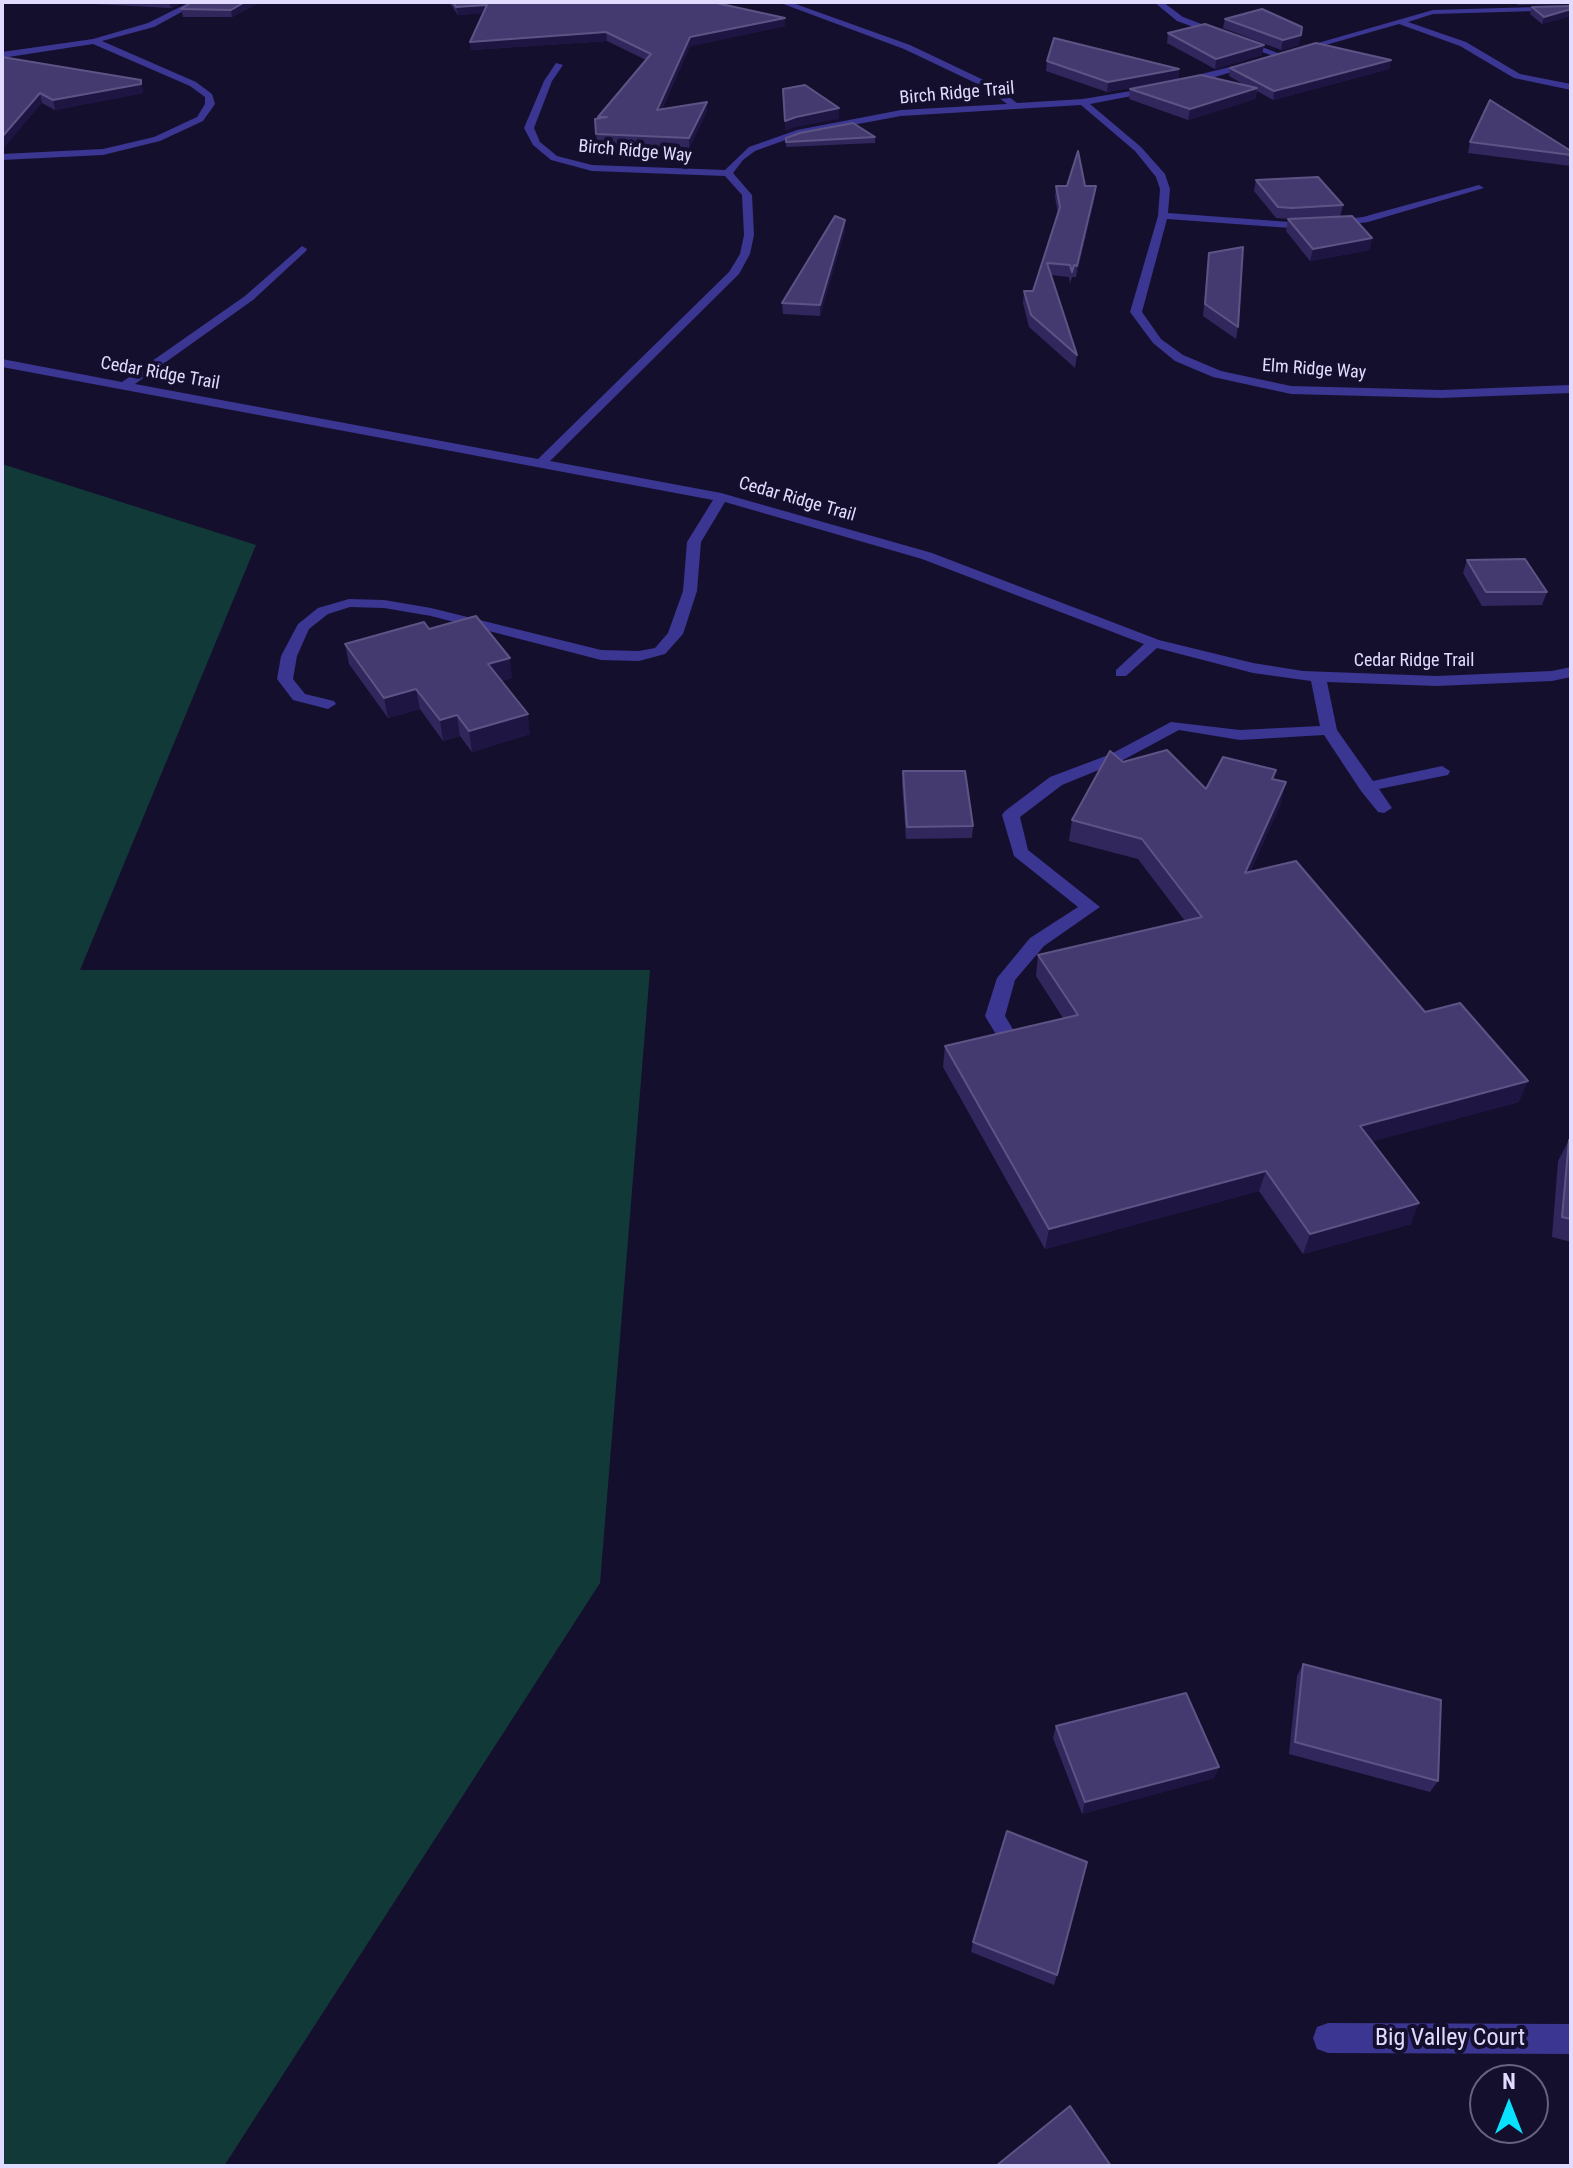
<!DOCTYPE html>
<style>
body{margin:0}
#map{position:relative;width:1573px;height:2168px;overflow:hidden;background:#150f2e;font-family:"Roboto Condensed",sans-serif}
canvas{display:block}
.frame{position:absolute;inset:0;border:4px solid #e1dcff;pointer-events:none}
.north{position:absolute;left:1469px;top:2064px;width:80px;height:80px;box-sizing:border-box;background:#150f2e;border:2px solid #676182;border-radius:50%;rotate:0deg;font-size:22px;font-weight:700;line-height:32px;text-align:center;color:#e1dcff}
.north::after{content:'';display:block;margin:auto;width:28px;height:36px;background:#08e2ff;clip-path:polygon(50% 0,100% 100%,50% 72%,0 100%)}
</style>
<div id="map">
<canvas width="1573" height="2168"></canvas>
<div class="frame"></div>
<div class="north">N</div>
</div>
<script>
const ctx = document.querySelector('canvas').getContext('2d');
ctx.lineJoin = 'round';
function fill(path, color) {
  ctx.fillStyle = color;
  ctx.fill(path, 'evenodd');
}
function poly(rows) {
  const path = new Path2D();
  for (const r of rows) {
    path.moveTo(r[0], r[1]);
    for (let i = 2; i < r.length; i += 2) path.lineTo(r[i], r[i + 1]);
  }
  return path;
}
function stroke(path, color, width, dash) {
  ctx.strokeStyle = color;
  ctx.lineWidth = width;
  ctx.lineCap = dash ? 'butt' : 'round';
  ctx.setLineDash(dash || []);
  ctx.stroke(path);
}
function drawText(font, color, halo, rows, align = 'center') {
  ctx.font = font + ' "Roboto Condensed",sans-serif';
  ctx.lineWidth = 8;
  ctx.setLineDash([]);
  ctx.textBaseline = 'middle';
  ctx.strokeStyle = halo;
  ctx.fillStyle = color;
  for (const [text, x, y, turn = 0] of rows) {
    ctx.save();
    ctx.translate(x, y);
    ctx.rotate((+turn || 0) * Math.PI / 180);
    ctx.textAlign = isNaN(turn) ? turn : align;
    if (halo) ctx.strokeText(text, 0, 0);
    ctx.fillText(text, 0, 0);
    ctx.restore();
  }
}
fill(poly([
 [2,464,256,545,80,970,650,970,600,1583,224,2166,2,2166]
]), '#113938');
fill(poly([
 [190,2,200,2,154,27,102,41,196,82,212,94,215,104,203,121,160,141,103,155,2,160,2,154,103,149,154,137,197,117,205,104,205,97,190,86,93,44,2,58,2,52,93,39,148,23,190,2],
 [778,2,790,2,910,45,992,84,1017,103,1083,99,1131,91,1259,60,1259,64,1184,86,1090,104,1141,147,1165,174,1170,189,1168,213,1290,222,1329,221,1363,217,1479,185,1484,188,1368,222,1329,227,1290,228,1167,219,1142,312,1161,339,1183,355,1221,371,1291,386,1441,390,1571,385,1571,393,1441,398,1291,394,1213,377,1175,361,1153,343,1130,312,1158,216,1160,189,1156,177,1135,151,1081,105,901,116,799,135,755,151,743,160,733,173,752,195,754,235,750,254,739,274,550,461,721,493,932,553,1159,640,1253,663,1303,671,1437,676,1552,671,1571,667,1571,677,1552,681,1437,686,1327,682,1337,730,1373,781,1442,766,1450,771,1448,775,1379,789,1392,808,1384,813,1378,812,1361,791,1324,735,1240,740,1179,730,1123,760,1062,785,1020,817,1028,850,1100,907,1044,946,1015,980,1005,1016,1020,1041,1010,1048,1003,1046,985,1016,997,978,1030,938,1078,907,1014,856,1002,815,1005,811,1050,777,1111,754,1171,722,1240,730,1320,726,1311,681,1253,673,1157,648,1126,676,1116,676,1116,670,1144,644,922,559,725,502,701,542,697,591,683,634,665,654,639,661,601,660,431,616,384,608,350,607,328,614,309,629,297,656,293,679,305,694,334,701,336,704,328,709,293,700,277,679,281,656,298,624,318,608,349,599,384,600,431,608,601,650,639,651,655,648,668,633,683,591,687,542,713,500,2,367,2,359,122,382,245,296,302,246,307,249,306,251,253,300,135,384,538,459,729,272,740,254,744,235,742,195,725,176,592,171,551,160,533,145,524,128,544,81,556,63,563,65,552,81,534,128,540,142,557,156,592,165,725,170,749,147,797,130,901,110,1007,104,986,88,904,49,778,2],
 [1154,2,1163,2,1183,17,1283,55,1276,57,1177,21,1154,2],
 [1571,6,1571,10,1433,14,1408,22,1466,42,1520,74,1571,84,1571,90,1514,78,1460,46,1399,24,1294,54,1290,51,1433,10,1571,6],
 [1328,2023,1571,2024,1571,2054,1328,2053,1317,2049,1313,2038,1317,2027,1328,2023]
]), '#3b3691');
fill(poly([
 [94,2,183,2,171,8,95,4],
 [192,2,261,2,232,17,183,17,181,9],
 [449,2,712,2,785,26,690,46,662,109,707,111,689,148,597,144,595,119,598,119,646,60,607,41,471,50,470,42,483,13,458,15],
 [1515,2,1571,2,1571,4,1518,5],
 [1571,6,1571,16,1542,24,1530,14,1532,7],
 [1225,19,1299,45,1281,50,1223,28],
 [1168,33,1262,55,1215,69,1167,43],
 [2,57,141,80,143,93,55,110,42,103],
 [1391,60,1389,69,1273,100,1257,91,1255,99,1188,120,1129,99,1130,89,1173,80,1107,92,1046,71,1047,61,1179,69,1178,79,1246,86,1229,76,1230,68],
 [875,137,875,143,786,147,786,138],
 [1470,142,1571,151,1571,166,1468,153],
 [1256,180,1343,205,1340,217,1290,219,1276,218,1254,191],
 [1056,186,1096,186,1095,197,1076,277,1072,277,1070,284,1069,277,1051,275,1077,355,1075,368,1029,327,1023,303,1024,291,1033,291,1058,214,1055,197],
 [1288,219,1370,250,1310,261,1286,231],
 [845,230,820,316,783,314,782,303],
 [1209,253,1238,327,1236,339,1203,316],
 [1467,560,1547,592,1542,605,1482,606,1463,573],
 [429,629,512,678,501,681,530,734,472,752,460,736,443,741,420,709,388,718,349,664,345,644],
 [1123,762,1206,789,1276,770,1273,779,1281,803,1250,872,1425,1012,1519,1102,1372,1141,1411,1224,1303,1254,1259,1191,1045,1249,943,1067,945,1046,1063,1018,1036,976,1038,955,1185,921,1138,859,1069,841,1072,820],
 [903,771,973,826,972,838,906,839,902,783],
 [1569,1140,1571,1140,1571,1242,1552,1237,1558,1161],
 [1303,1664,1438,1781,1430,1792,1289,1754,1297,1676],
 [1056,1726,1219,1767,1214,1778,1082,1814,1053,1738],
 [973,1942,1057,1975,1054,1985,971,1952]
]), '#32275d');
fill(poly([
 [169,2,183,2,171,8],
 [245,2,261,2,232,17,231,10],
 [487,5,488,13,458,15,456,7],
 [1571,9,1571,16,1542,24,1544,17],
 [785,18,785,26,690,46,657,119,657,110,690,37],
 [606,32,607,41,471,50,470,42],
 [1301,35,1299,45,1281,50,1283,40],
 [1264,45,1262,55,1215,69,1216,59],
 [1391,60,1389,69,1273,100,1274,91],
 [1179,69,1178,79,1107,92,1108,82],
 [141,80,143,93,55,110,53,100],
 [1257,88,1255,99,1188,120,1190,109],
 [40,93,42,103,2,150,2,137],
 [707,102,707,111,689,148,689,138],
 [839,108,839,119,796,127,785,131,785,121,796,117],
 [1096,186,1095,197,1076,277,1077,266],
 [845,220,845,230,820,316,820,305],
 [1372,238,1370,250,1310,261,1313,249],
 [510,658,512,678,491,684,488,664],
 [416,689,420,709,388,718,384,698],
 [528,714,530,734,472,752,469,731],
 [457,715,460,736,443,741,440,720],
 [1286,782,1281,803,1240,894,1245,873],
 [1528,1081,1519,1102,1353,1147,1360,1126],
 [1266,1171,1259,1191,1045,1249,1049,1229],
 [1419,1203,1411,1224,1303,1254,1310,1234],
 [1219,1767,1214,1778,1082,1814,1085,1802]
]), '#1f1543');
const building = poly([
 [192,2,245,2,231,10,181,9,192,2],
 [453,2,712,2,785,18,690,37,657,110,707,102,689,138,596,134,595,119,607,117,598,117,651,54,606,32,470,42,487,5,456,7,453,2],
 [1571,6,1571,9,1544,17,1532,7,1571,6],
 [1262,9,1302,27,1301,35,1283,40,1225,19,1262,9],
 [1205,24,1264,45,1216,59,1168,33,1205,24],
 [1054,38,1179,69,1108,82,1047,61,1054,38],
 [1316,43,1391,60,1274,91,1230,68,1316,43],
 [2,57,141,80,141,84,53,100,40,93,2,137,2,57],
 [1201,75,1257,88,1190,109,1130,89,1201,75],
 [805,85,839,108,796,117,785,121,783,89,805,85],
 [1490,100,1571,151,1571,155,1470,142,1490,100],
 [853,123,875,137,786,142,786,138,800,133,853,123],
 [1078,151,1085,186,1096,186,1077,266,1074,265,1072,272,1070,265,1047,263,1077,355,1031,315,1024,291,1033,291,1060,207,1056,186,1067,186,1078,151],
 [1318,177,1343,205,1292,208,1278,207,1256,180,1318,177],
 [835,216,845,220,820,305,782,303,835,216],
 [1352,216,1372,238,1313,249,1288,219,1352,216],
 [1243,247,1238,327,1205,304,1209,253,1243,247],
 [1525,559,1547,592,1486,592,1467,560,1525,559],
 [476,616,510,658,488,664,528,714,469,731,457,715,440,720,416,689,384,698,345,644,424,622,429,629,476,616],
 [1167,750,1206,789,1223,757,1276,770,1272,779,1286,782,1245,873,1296,861,1425,1012,1460,1003,1528,1081,1360,1126,1419,1203,1310,1234,1266,1171,1049,1229,945,1046,1078,1015,1038,955,1202,917,1142,839,1072,820,1110,751,1123,762,1167,750],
 [903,771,965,771,973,826,907,827,903,771],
 [1569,1140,1571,1140,1571,1219,1562,1217,1569,1140],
 [1303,1664,1441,1700,1438,1781,1295,1742,1303,1664],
 [1186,1693,1219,1767,1085,1802,1056,1726,1186,1693],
 [1007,1831,1087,1862,1057,1975,973,1942,1007,1831],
 [1070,2106,1111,2166,996,2166,1070,2106]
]);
fill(building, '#453a6f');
stroke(building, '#5d5485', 2);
drawText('18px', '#e1dcff', '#150f2e', [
 ["Birch Ridge Trail",957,94,-5],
 ["Birch Ridge Way",635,152,5],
 ["Elm Ridge Way",1314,370,4],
 ["Cedar Ridge Trail",160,374,10],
 ["Cedar Ridge Trail",797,500,16],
 ["Cedar Ridge Trail",1414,661]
]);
drawText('24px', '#e1dcff', '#150f2e', [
 ["Big Valley Court",1450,2039]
]);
</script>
